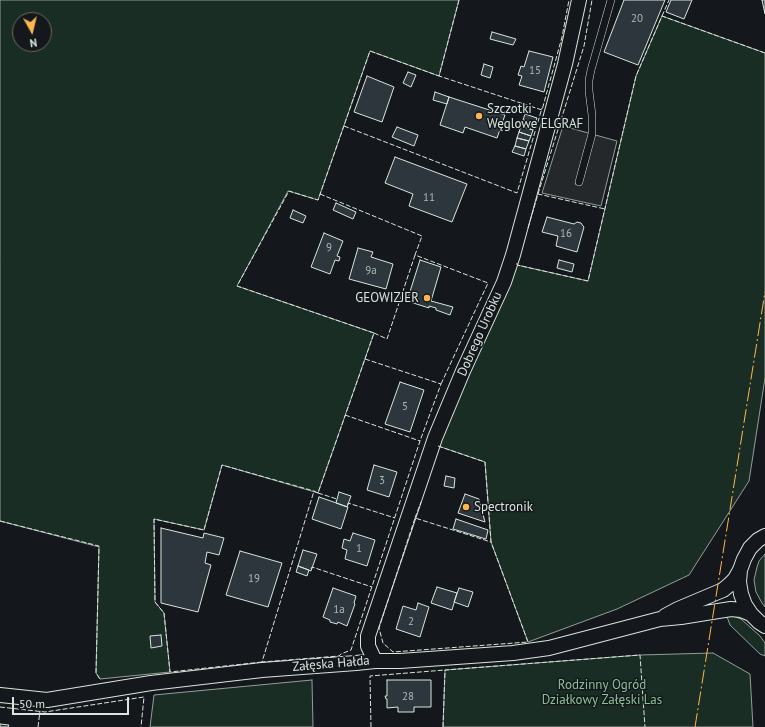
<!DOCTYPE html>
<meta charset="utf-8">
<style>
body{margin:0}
#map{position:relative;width:765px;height:727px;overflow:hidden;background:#14181c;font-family:"PT Sans",sans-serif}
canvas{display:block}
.north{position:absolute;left:12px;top:12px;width:40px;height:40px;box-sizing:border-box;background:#14181c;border:1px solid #626a69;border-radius:50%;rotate:172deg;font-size:11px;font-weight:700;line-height:16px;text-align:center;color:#d8e6dc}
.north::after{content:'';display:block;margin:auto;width:14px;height:18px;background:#ffb74d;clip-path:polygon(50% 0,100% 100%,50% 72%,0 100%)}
.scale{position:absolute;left:12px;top:697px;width:117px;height:18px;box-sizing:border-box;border:2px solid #d8e6dc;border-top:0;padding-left:5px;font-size:12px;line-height:14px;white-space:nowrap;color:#d8e6dc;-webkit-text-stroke:3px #14181c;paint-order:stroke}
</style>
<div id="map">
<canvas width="765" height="727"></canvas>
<div class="north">N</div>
<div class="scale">50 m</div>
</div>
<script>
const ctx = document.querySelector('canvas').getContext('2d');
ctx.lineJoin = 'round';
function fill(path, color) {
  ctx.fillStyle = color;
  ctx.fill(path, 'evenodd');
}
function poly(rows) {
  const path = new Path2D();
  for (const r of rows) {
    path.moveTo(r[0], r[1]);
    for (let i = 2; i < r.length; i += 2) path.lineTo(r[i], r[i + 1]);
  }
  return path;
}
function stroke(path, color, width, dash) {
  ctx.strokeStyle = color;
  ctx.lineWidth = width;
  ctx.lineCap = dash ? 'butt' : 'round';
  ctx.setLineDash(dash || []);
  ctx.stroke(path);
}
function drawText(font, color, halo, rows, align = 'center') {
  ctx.font = font + ' "PT Sans",sans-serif';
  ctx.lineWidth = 3;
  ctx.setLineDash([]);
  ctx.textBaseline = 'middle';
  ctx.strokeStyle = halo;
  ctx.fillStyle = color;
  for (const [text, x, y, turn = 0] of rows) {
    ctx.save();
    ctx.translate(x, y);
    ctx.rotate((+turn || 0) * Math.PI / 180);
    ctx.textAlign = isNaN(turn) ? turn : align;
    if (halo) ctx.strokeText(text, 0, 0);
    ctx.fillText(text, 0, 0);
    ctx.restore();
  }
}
const green = poly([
 [0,0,459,0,439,76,370,51,318,200,288,191,237,286,374,333,318,493,222,465,204,530,154,519,155,602,164,613,170,672,100,679,96,673,99,547,0,521,0,0],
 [20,20,44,20,44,44,20,44,20,20],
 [662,16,765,53,765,378,749,481,689,575,617,609,528,642,491,542,485,462,438,446,517,265,588,281,636,76,662,16],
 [765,554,765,607,762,603,756,592,754,580,757,567,759,561,765,554],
 [726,614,733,616,741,619,760,636,765,643,765,656,760,654,730,625,726,614],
 [713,653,750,674,753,727,443,727,445,670,640,655,713,653],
 [312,680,313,727,150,727,154,695,312,680]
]);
fill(green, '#1a2d24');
stroke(green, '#939e99', 1);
const parking = poly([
 [563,126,617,141,601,206,542,193,563,126]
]);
fill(parking, '#24282b');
stroke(parking, '#939e99', 1);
const building = poly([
 [624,0,665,0,638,65,604,52,624,0],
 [671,0,692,0,684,19,666,12,671,0],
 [762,0,765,0,765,14,762,0],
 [492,32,516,39,513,45,490,39,492,32],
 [529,51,553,57,544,92,519,85,522,76,518,75,521,66,524,67,529,51],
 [484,64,493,67,490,78,481,75,484,64],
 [408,72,416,75,411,87,403,83,408,72],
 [367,76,394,87,382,122,354,112,367,76],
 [435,92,449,97,447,104,433,100,435,92],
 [449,97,505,115,497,138,465,127,463,133,440,125,449,97],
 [525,114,537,118,535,123,523,120,525,114],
 [523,120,535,123,533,130,521,126,523,120],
 [521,126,533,130,531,136,519,132,521,126],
 [397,127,418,135,414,146,392,137,397,127],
 [519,132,531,136,529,141,517,138,519,132],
 [517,138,529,141,526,149,515,146,517,138],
 [515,146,526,149,524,156,512,152,515,146],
 [395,157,467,184,452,222,409,206,413,194,385,183,395,157],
 [336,203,356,212,353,219,333,210,336,203],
 [293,210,306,216,303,223,290,218,293,210],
 [547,217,574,224,577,222,581,223,583,226,584,227,577,252,556,246,558,236,542,232,547,217],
 [324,233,343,241,337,256,340,257,339,261,335,260,330,274,311,267,324,233],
 [358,248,373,252,371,257,393,264,386,289,349,279,358,248],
 [420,260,441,267,431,301,453,307,450,315,436,310,436,308,429,306,429,308,407,301,420,260],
 [559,260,574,264,572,272,557,268,559,260],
 [400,382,424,390,410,432,385,424,400,382],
 [374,465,397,472,389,497,367,490,374,465],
 [446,476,455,478,454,488,444,486,446,476],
 [339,492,351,496,347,507,336,503,339,492],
 [465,494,479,499,485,522,458,513,465,494],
 [319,497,348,507,341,529,312,519,319,497],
 [456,519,488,530,486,539,453,529,456,519],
 [161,528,203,538,204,533,224,538,219,555,207,552,205,563,211,565,198,612,161,603,161,528],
 [353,533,375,540,367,566,345,559,347,550,342,548,344,539,350,541,353,533],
 [303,550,317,554,311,571,298,566,303,550],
 [240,551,282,563,268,607,226,595,240,551],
 [298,566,309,570,307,576,296,572,298,566],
 [437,587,457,593,452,610,431,603,437,587],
 [333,588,356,596,354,603,355,604,347,626,338,622,337,624,330,622,330,620,323,617,333,588],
 [459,588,473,592,468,607,454,602,459,588],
 [418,603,429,607,420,637,396,629,403,606,416,610,418,603],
 [161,635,162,646,151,648,150,636,161,635],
 [387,680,431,680,431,707,414,707,414,712,398,712,398,707,387,708,387,699,386,699,385,696,387,696,387,680],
 [0,724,9,725,8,727,0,727,0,724]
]);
fill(building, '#2c363c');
stroke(building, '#d8e6dc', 1);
const lane = poly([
 [579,182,592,134,592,115,589,91,589,80,591,70,611,0]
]);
const street = poly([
 [765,536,758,540,750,548,744,559,740,570,739,582,741,594,745,605,751,614,759,622,765,626],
 [665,616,678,609,723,590,729,585,735,579,740,570],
 [375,661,368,646,368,636,435,438,463,371,504,282,513,255,565,64,579,0],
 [0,695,47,700,151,683,262,670,356,663,375,661,400,661,513,653,549,648,660,619,681,617,712,612,731,609,741,610,751,614]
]);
stroke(lane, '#d8e6dc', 8);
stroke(street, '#d8e6dc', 16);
stroke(lane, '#14181c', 7);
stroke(street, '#14181c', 14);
stroke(poly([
 [459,0,439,76,542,110,562,37,569,0],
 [662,16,669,0],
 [344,126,517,193,542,108],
 [320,194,422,236,415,255,488,283,441,384],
 [538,194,584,46,592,0],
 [528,228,538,194,605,209],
 [517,263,517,265,588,281,636,76,662,16,765,53],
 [374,333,387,339,415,255],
 [365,359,441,384,420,441,351,650,341,654,339,656,262,662,314,491,318,493,365,359],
 [365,359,374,333,237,286,289,191,318,200,370,51,439,76],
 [345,415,420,441],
 [438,446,485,462,491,542,528,642,393,652,383,643,379,628,415,518,491,542],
 [318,493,337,499,336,501],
 [348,505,348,503,395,518],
 [415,518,421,502],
 [0,521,99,546,96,673,100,679],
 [311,569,312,567,372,587],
 [262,662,170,672,164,613,155,602,154,519,204,530,222,465,314,491],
 [0,707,45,712,144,697,141,727],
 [38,727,40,711],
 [371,727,370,676,445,670],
 [443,727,445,670,640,655,645,727]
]), '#d8e6dc', 1, [5, 2]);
stroke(poly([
 [695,727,765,292]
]), '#ffb74d', 1, [14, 3, 2, 3]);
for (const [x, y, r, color] of [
 [479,116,4,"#ffb74d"],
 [427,298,4,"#ffb74d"],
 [466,507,4,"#ffb74d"]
]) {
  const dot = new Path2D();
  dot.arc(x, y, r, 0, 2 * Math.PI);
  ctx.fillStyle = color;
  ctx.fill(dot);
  stroke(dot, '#14181c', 1.5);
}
drawText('11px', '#adbab4', null, [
 ["20",637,19],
 ["15",535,71],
 ["11",429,198],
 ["16",566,234],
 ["9",329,248],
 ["9a",371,271],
 ["5",405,407],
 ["3",382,481],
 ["1",359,549],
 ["19",254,579],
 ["1a",339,610],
 ["2",411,622],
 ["28",408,697]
]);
drawText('13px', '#d8e6dc', '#14181c', [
 ["Szczotki",487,109],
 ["Węglowe ELGRAF",487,124],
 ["GEOWIZJER",419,298,"right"],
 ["Spectronik",474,507]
], 'left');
drawText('13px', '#d8e6dc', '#14181c', [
 ["Dobrego Urobku",480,334,-66],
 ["Załęska Hałda",331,664,-5]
]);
drawText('13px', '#8ac095', '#14181c', [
 ["Rodzinny Ogród",602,685],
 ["Działkowy Załęski Las",602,700]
]);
</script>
